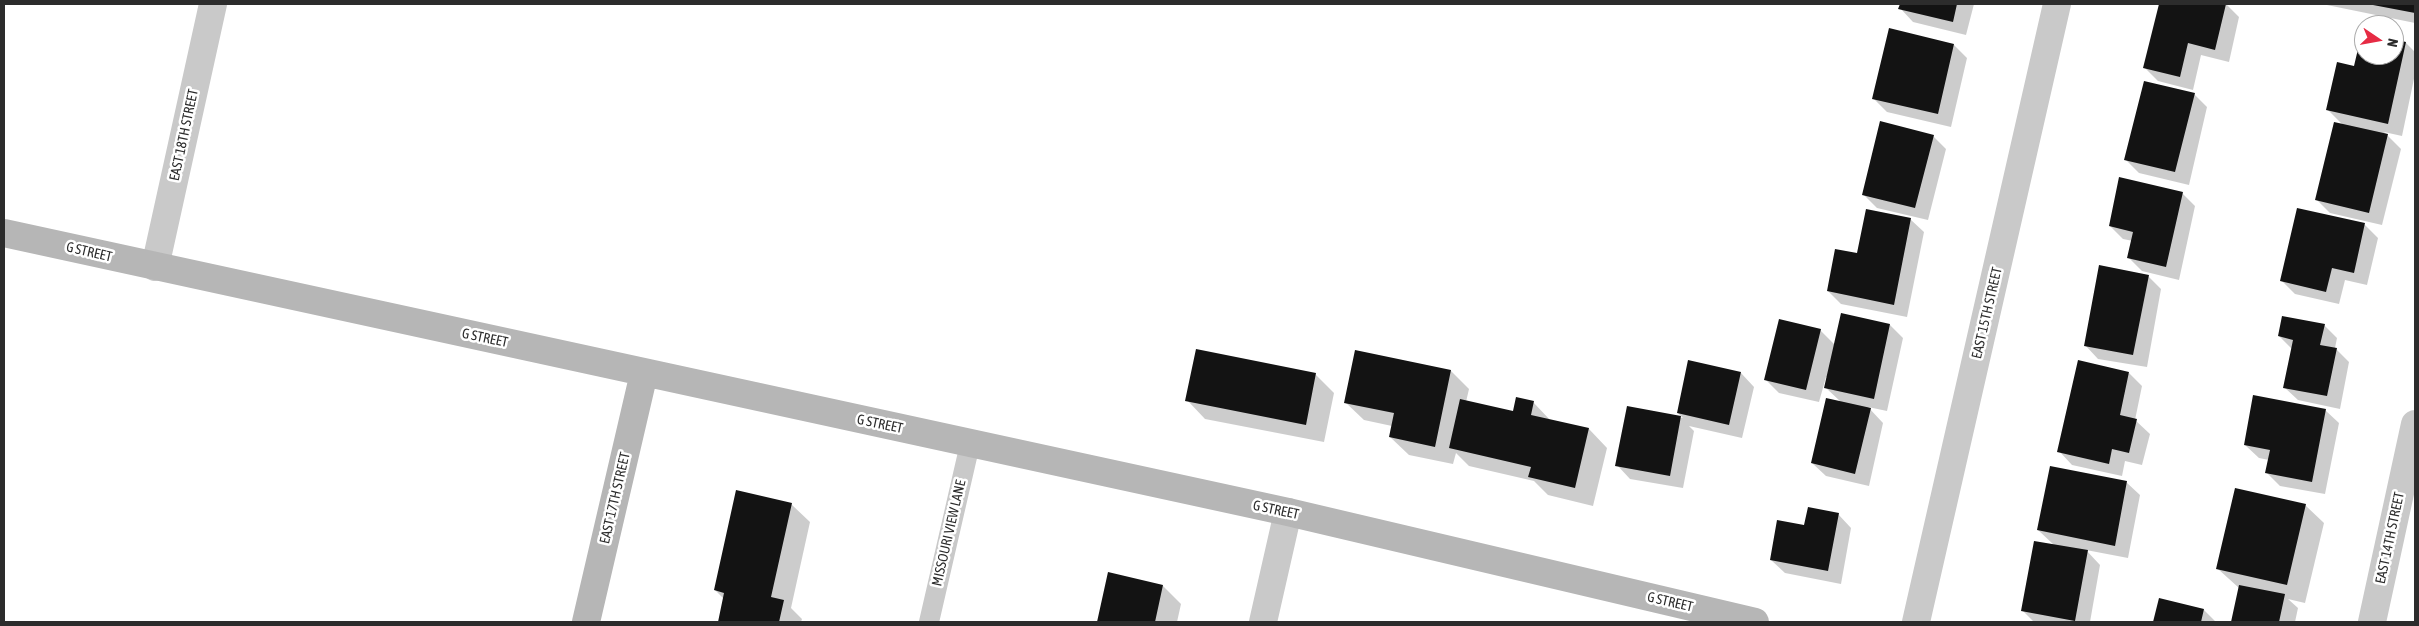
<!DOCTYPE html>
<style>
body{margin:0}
#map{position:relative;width:2419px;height:626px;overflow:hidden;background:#fff;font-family:"Asap Condensed",sans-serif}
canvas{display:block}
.frame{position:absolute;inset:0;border:5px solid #2c2c2c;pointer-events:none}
.north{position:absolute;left:2354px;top:15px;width:50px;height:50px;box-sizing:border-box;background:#fff;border:1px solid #ababab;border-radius:50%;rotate:102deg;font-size:14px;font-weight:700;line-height:20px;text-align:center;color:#2c2c2c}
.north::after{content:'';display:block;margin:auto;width:18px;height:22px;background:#e62b44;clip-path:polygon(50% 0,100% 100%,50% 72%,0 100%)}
</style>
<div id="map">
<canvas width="2419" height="626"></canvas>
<div class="frame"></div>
<div class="north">N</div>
</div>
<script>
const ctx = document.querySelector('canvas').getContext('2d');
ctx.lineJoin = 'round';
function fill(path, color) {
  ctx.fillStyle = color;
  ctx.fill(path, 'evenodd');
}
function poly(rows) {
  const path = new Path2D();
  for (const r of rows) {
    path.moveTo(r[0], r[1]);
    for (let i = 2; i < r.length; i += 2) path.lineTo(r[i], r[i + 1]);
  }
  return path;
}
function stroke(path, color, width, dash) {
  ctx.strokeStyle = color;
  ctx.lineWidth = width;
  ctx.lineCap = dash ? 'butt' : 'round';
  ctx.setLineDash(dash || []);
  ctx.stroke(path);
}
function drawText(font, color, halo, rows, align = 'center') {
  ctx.font = font + ' "Asap Condensed",sans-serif';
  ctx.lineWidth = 5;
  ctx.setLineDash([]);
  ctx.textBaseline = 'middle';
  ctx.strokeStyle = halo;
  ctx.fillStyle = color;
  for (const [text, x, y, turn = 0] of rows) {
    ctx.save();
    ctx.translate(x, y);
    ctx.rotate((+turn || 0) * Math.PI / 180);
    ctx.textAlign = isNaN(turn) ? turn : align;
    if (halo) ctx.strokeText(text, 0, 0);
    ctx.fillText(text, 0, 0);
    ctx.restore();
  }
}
fill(poly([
 [1901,4,1974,4,1966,35,1913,22,1900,8],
 [2160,4,2226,4,2239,17,2229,62,2201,55,2193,90,2158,81,2145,68],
 [2321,4,2415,4,2415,23,2322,4],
 [2363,34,2364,55,2394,55,2394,40,2406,43,2415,52,2415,74,2402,136,2384,132,2401,149,2382,225,2330,213,2316,199,2343,125,2328,110,2355,67],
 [1954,45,1967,58,1951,127,1887,112,1874,99],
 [2194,94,2207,107,2189,185,2139,173,2126,160],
 [1933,136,1946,149,1928,220,1877,208,1864,195],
 [2182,193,2195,206,2179,280,2142,271,2129,258,2133,241,2123,239,2110,226],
 [2298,209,2365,225,2378,238,2367,285,2345,280,2339,304,2295,294,2282,281],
 [1910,219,1924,232,1907,317,1841,304,1828,291,1858,254],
 [2148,276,2161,289,2147,367,2098,359,2085,345],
 [1890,325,1903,338,1887,411,1868,407,1883,423,1869,486,1826,476,1812,463,1841,402,1826,388,1828,377,1826,377,1819,402,1779,393,1765,379,1820,330,1835,345],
 [2324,325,2337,338,2335,348,2349,362,2340,409,2298,400,2284,387,2292,349,2279,336],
 [1451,371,1469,389,1466,402,1514,412,1533,402,1551,421,1589,429,1607,448,1593,506,1548,495,1534,481,1469,466,1456,453,1453,464,1409,455,1390,437,1392,426,1364,420,1345,402],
 [1741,373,1754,387,1742,438,1689,426,1694,431,1683,488,1630,479,1617,465,1628,407,1683,418,1678,413],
 [2129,373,2142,386,2135,420,2150,434,2142,465,2125,461,2122,476,2072,465,2059,451],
 [1315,374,1334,393,1324,442,1205,419,1187,400],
 [2325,410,2339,423,2325,494,2280,486,2267,473,2269,460,2259,458,2245,445],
 [2126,482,2140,495,2128,558,2086,550,2100,565,2090,622,2034,622,2023,611,2054,545,2038,530],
 [791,504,810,522,791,608,802,619,801,622,719,622,724,599,715,590],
 [2305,505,2324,523,2305,603,2288,599,2298,608,2295,622,2233,622,2239,588,2218,569],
 [1838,514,1851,528,1841,584,1785,573,1771,560,1805,527],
 [1109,574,1163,586,1181,604,1177,622,1098,622],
 [2160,599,2204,610,2216,622,2154,622]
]), '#0003');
fill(poly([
 [1900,4,1957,4,1953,22,1898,9],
 [2159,4,2226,4,2215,50,2188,43,2180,77,2143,68],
 [2373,4,2415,4,2415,13,2373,5],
 [1889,28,1954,44,1938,114,1872,99],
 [2362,32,2364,55,2394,55,2394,39,2406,42,2388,124,2326,110,2337,62,2354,66],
 [2144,81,2195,93,2175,172,2124,160],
 [1880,121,1934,135,1915,208,1862,195],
 [2334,122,2388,134,2369,213,2315,200],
 [2119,177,2183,192,2166,267,2127,258,2133,232,2109,226],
 [2297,208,2365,223,2354,273,2332,268,2326,292,2280,281],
 [1866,209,1911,218,1894,305,1827,291,1835,249,1857,253],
 [2099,265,2149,275,2133,355,2084,346],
 [1841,313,1890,324,1874,399,1824,388],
 [2282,316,2325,324,2320,345,2337,348,2327,396,2283,388,2293,340,2278,336],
 [1779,319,1821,329,1806,390,1764,380],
 [1196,349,1316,373,1306,425,1185,401],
 [1355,350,1451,370,1435,447,1389,437,1394,413,1344,403],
 [1688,360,1741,372,1729,425,1677,413],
 [2078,360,2129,372,2120,415,2137,419,2129,453,2112,449,2109,464,2057,452],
 [2253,395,2326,409,2312,482,2265,473,2270,450,2244,445],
 [1516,397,1534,401,1531,415,1589,428,1575,488,1528,477,1531,467,1449,448,1460,399,1513,411],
 [1826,398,1871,408,1855,474,1811,463],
 [1627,406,1681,416,1670,476,1615,466],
 [2050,466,2127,481,2115,546,2037,530],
 [2235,488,2306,504,2287,585,2216,569],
 [736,490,792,503,771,597,784,600,779,622,718,622,724,593,714,590],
 [1808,507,1839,513,1828,571,1770,560,1777,520,1804,525],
 [2034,541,2088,550,2075,621,2021,611],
 [1108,572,1163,585,1155,622,1097,622],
 [2239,585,2285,594,2279,622,2231,622],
 [2159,598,2204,609,2201,622,2153,622]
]), '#131313');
stroke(poly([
 [929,622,970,444]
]), '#c9c9c9', 20);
stroke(poly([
 [155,267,213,4],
 [1263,622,1288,512],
 [1916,622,2057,4],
 [2372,622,2415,424]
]), '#c9c9c9', 28);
stroke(poly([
 [4,233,1288,512,1755,622],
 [586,622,644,373]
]), '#b6b6b6', 28);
drawText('14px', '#2c2c2c', '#fff', [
 ["EAST 18TH STREET",184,135,-78],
 ["G STREET",89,252,13],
 ["EAST 15TH STREET",1987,313,-77],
 ["G STREET",485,338,12],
 ["G STREET",880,424,12],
 ["EAST 17TH STREET",615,498,-77],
 ["G STREET",1276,510,12],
 ["MISSOURI VIEW LANE",949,533,-77],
 ["EAST 14TH STREET",2390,538,-78],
 ["G STREET",1670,602,13]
]);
</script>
